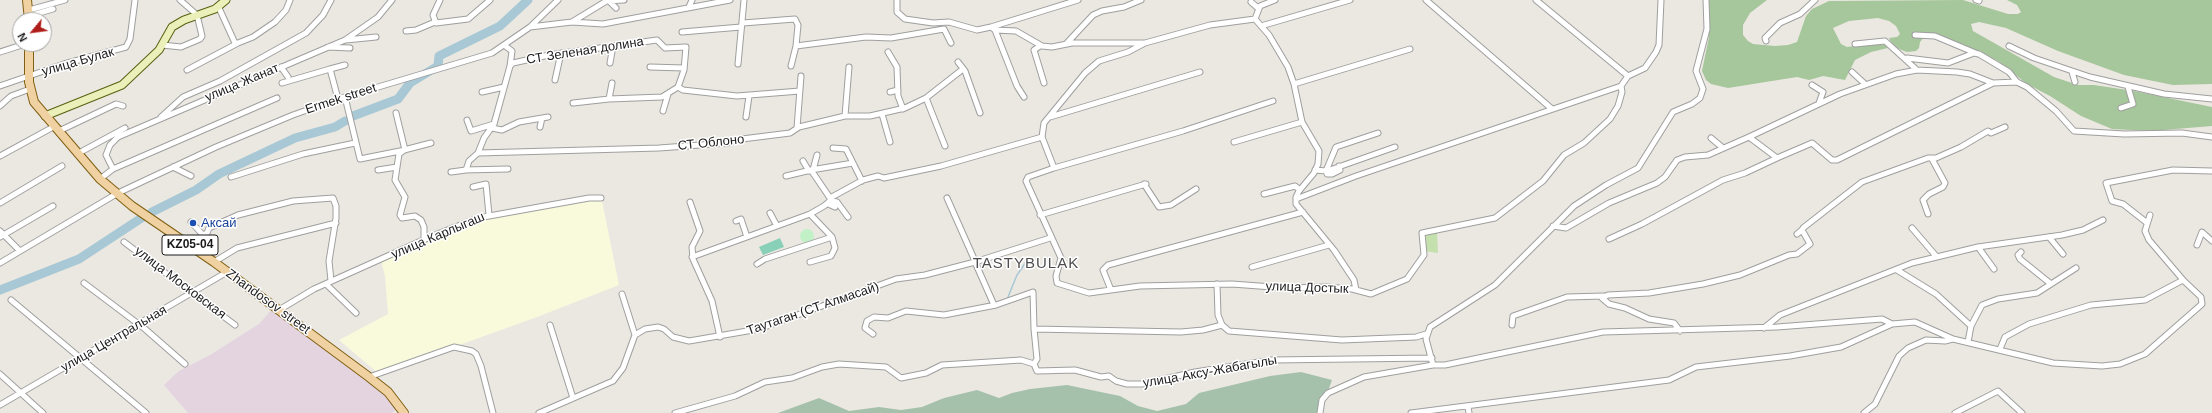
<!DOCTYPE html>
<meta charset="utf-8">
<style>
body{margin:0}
#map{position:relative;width:2212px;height:413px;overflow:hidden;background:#ebe8e2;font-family:Arial,sans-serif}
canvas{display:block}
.north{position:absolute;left:12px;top:12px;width:40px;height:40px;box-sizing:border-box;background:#fff;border:1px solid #a4a4a4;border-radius:50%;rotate:241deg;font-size:11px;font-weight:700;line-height:16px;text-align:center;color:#1b1b1b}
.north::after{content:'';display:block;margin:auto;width:14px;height:18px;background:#ae1e18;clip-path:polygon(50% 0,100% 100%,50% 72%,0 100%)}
</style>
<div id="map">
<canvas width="2212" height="413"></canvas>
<div class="north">N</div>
</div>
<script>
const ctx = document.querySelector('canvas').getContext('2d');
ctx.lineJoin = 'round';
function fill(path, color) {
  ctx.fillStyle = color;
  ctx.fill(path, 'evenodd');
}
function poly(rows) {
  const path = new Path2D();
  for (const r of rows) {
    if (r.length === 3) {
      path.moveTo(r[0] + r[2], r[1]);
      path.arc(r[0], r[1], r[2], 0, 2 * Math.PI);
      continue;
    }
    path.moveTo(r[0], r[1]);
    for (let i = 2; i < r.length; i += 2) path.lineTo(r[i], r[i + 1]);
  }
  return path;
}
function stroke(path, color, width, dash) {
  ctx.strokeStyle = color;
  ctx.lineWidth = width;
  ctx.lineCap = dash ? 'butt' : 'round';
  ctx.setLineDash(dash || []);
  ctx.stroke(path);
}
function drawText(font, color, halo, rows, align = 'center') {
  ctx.font = font + ' Arial,sans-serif';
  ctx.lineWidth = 3;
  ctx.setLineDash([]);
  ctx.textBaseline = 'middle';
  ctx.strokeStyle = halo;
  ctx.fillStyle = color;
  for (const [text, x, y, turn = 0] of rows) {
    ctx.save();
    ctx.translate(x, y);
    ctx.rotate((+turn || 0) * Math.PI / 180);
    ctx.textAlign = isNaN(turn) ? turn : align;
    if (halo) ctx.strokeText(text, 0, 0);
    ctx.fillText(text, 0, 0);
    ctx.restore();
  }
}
fill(poly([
 [274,307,400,406,392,413,188,413,164,385,179,371,210,355,259,324]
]), '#e3d4e0');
fill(poly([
 [601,196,619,285,537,317,379,374,339,340,388,314,385,276,381,260,489,215]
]), '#f9fadc');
fill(poly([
 [1437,231,1438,253,1424,251,1422,233]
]), '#c4e0ad');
fill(poly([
 [1709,0,1767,0,1750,13,1743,25,1743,35,1748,41,1753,44,1775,46,1788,45,1797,42,1806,16,1812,9,1829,1,1963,0,2008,14,2018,14,2021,12,2017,5,2007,0,2212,0,2212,84,2173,85,2124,75,2058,51,2006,28,1979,22,1971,24,1973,31,2054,77,2078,85,2094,85,2134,91,2212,107,2212,126,2151,131,2112,129,2081,116,2050,96,2027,84,1998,61,1940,35,1925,36,1920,42,1919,48,1916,51,1907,52,1899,49,1891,42,1889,38,1897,37,1900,34,1896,26,1889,21,1878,18,1849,21,1833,28,1841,44,1847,47,1869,44,1885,45,1888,48,1871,52,1855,60,1845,80,1823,76,1809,80,1797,77,1728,88,1711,84,1706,80,1702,71,1709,37]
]), '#a6c69b');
fill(poly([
 [1301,372,1332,380,1320,413,778,413,819,398,849,411,879,407,901,410,922,407,944,398,977,390,999,398,1012,393,1030,389,1067,385,1120,396,1138,406,1157,411,1186,404,1199,393,1270,376]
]), '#a6c1ab');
fill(poly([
 [807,236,7]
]), '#c2f1c8');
fill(poly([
 [780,238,784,247,763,255,759,247]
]), '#88d1b8');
stroke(poly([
 [1008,297,1017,275,1026,262]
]), '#a7c8d4', 1.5);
stroke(poly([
 [353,116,398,99,410,83,438,66,439,56,500,26,528,0],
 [152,212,196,190,219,174,295,138,335,127,345,121],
 [0,290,79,259,143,217]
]), '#a7c8d4', 9);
const street = poly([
 [440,0,433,15,436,23,468,19,490,0],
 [897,0,897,12,905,19,933,23,949,22,977,30,991,27,995,30,1016,31,1042,46,1052,47,1072,43,1145,43],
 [1275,0,1260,6,1255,19,1210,25,1145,43,1128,52,1099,61,1085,73,1044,123,1042,137,1054,168,1028,177,1026,181,1061,258,1056,276,1057,283,1089,293,1140,286,1232,284,1286,288,1326,287,1352,289,1371,294,1407,279,1424,255,1422,233,1495,218,1543,181,1564,155,1584,143,1610,119,1618,106,1622,92,1621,86],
 [1426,0,1552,109],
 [1536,0,1628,76],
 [1976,0,1979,1],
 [605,1,624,0],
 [610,2,616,8],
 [1251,2,1258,8],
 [689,7,692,0],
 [215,9,219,8,235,43,238,43,253,37,275,22,286,10,290,0],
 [29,10,65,0],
 [29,16,53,9],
 [1255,19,1269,35,1288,67,1294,84,1302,122,1319,151,1318,164,1314,173,1299,191,1296,197,1296,204,1334,250,1354,280,1356,290],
 [572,22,608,0],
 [743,23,795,19,798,25,796,46,791,66],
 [1261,26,1350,0],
 [530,27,572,22,603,24,730,0],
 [991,27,1078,0],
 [995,30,1017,86,1024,97],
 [406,31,416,30,435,22],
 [682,32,741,27],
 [1915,35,1935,36,1978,54],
 [346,40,376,37],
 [1766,41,1765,38,1780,23,1800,14,1815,0],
 [1066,44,1093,15,1102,11,1124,7,1141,0],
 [1855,44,1885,41,1917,70],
 [162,45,181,47,200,39,202,36,197,15,180,0],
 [796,46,866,37,891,38,944,29,951,43],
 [1040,46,1034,50,1044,83],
 [2009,46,2034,58,2090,77,2164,94,2212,99],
 [328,47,350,48],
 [0,52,25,44],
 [888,52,897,67,898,96,903,109],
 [1907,58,1948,63,1974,53,1979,54,2009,72,2017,82,2027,87,2056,111,2074,131,2124,134,2182,133,2212,137],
 [958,62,965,71,980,113],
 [610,63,613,46],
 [738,64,744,0],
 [510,66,513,63,549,55,657,40,665,48,686,47,684,70,678,87,683,90,737,96,800,91],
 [281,67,288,77],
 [650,67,684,68],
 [330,69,345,65],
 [187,70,238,43],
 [1852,72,1865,84],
 [2072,72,2075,82],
 [555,80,561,53],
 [282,83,330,69,338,99],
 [1294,84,1410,49],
 [1812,85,1823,92,1819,103],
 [0,86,64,64,126,47,130,39,135,0],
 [482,92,504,87],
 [890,92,898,90],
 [345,97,360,159,405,150,396,113],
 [926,98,945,146],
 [609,99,612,83],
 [573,103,609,99,662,97,678,87],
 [0,106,11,96,30,89],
 [2121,108,2133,104,2128,87],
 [663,111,668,94],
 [882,114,890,142],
 [845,116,849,67],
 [161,117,183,97,220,81,306,33,323,15,331,0],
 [746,117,749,96],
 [1050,117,1200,72],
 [467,120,471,131,494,124],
 [540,127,542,118],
 [492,128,502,130,519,122,548,117],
 [797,128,801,76],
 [59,131,116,104,123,106],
 [1749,137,1840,94,1896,74,1917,70,1957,72,1970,74,1993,83],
 [1711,138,1723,148],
 [1234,142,1302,122],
 [833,148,846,149,862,181],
 [478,153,484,138,494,124,510,66,512,51,504,45],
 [77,154,125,128],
 [0,156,55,126],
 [803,161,809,171],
 [173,167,191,176],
 [1054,168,1183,131,1273,101],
 [113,169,106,155,110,145,118,137,345,40,378,17,392,0],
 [378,170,397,167],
 [464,170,508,169],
 [811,170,853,163],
 [813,170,817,155],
 [1315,170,1326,171,1336,147,1378,133],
 [1326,171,1327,174,1332,174,1340,170,1339,166],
 [1327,171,1395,147],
 [451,172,466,170,469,161,478,153,659,148,727,143,742,139,790,133,799,127,845,116,870,116,905,108,926,98,963,69],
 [786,176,811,170,830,198],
 [231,177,303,154,355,143],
 [100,179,113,169,277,98],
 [1144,184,1159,207,1171,205,1196,189],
 [473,187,486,184,489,215],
 [1264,194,1295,186,1300,190],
 [947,198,975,261],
 [1296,199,1356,176,1621,86,1628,76,1645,68,1656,52,1659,45,1661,0],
 [832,201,837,202,848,217],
 [690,202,700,231,692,247,693,259,712,301,720,337],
 [0,203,62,166],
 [828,204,835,207,833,201],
 [770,213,777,226],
 [1928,214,1923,200,1929,194,1943,187,1945,183,1932,159],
 [1040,215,1146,184],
 [736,221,741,219,747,237],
 [191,222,203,235],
 [2146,222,2123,204,2112,201,2106,183,2173,170,2212,171],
 [1553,226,1566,228,1609,203,1657,183,1665,177,1677,160,1685,157,1708,155,1749,137,1777,158,1812,143,1832,160,1837,160,1993,83,2017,82],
 [1912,228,1936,256],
 [0,231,20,251],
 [1797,234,1802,230],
 [0,237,53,206],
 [2049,237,2063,254],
 [1609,239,1642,224,1723,180,1745,173,1777,158],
 [424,240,424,227,421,220,415,216,402,218,400,215,405,197,395,180,399,154,404,150,431,143],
 [124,242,235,325],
 [188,244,207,233,209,228,238,215,293,201,333,198,336,206,336,218,329,261,331,281],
 [2197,245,2202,232,2212,241],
 [1978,247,1994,269],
 [2021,252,2018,255,2020,259,2051,284],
 [692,257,810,214],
 [214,262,237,248,336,223],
 [810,262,831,256,835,248,832,237],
 [975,262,994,305],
 [0,263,118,193,216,147,293,115,338,99,492,53,530,27,558,0],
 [757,264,765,259,832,237,810,214,824,206,830,201,830,198,863,180,878,176,884,178,941,166,1042,137],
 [1252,267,1329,245],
 [1897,270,1936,294,1971,326,1968,342],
 [84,283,145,329,185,364],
 [326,284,356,313],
 [1217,284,1218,315,1222,325,1229,331,1342,340,1416,337,1426,334],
 [1111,290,1103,270,1108,265,1303,212],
 [622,294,635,335],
 [11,300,146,413],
 [279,310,314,289,430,237,478,218,589,198,601,198],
 [550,325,573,398],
 [1512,325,1513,316,1567,297,1604,296],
 [1971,326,1982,305,1998,299,2037,293,2076,268],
 [1764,328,1780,315,1912,263,1978,247,2062,235,2083,230,2103,220],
 [1034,329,1037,359,1034,364],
 [1680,331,1674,323,1649,319,1625,308,1609,304,1602,298,1608,295,1649,293,1703,284,1740,275,1789,255,1797,254,1810,244,1802,230,1803,228,1862,182,1928,158,1936,158,1961,147,1988,131,1991,133,2005,127],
 [873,334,865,328,867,321,874,317,888,318,906,311,944,315,996,305,1033,292,1034,329,1181,332,1203,330,1222,325],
 [2000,349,2005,337,2029,324,2091,305,2145,300,2183,280],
 [1433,365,1426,339,1430,327,1495,285,1574,206,1606,185,1638,168,1673,112,1692,104,1700,98,1703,89,1696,71,1707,29,1706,0],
 [0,374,43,413],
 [369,377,454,347,472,351,476,354,481,366,493,413],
 [0,405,227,272],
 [1468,407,1469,413],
 [539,413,613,381,623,368,635,335,645,329,658,327,664,329,673,337,689,341,759,329,896,279,925,275,975,262,1050,238],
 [675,413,735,396,765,382,792,378,822,367,839,364,886,367,901,378,926,373,942,365,1021,360,1034,364,1037,371,1075,370,1101,377,1109,376,1116,381,1127,384,1142,384,1195,372,1272,360,1432,358],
 [1320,413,1322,400,1328,393,1364,377,1433,365,1445,365,1603,332,1777,327,1882,319,1892,324],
 [1411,413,1669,380,1696,367,1790,356,1841,347,1892,324,1915,322,1953,339],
 [1864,413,1875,404,1899,356,1908,348,1926,340,1945,341,1953,339,2053,363,2102,366,2120,364,2145,354,2202,304,2201,297,2184,281,2149,240,2145,231,2150,215],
 [1955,413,1998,391,2022,413]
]);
const secondary = poly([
 [45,116,122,85,159,50,172,27,184,20,215,9,226,0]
]);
const primary = poly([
 [27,0,29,20],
 [29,44,29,82,34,102,100,179,132,206,214,262,369,377,388,392,404,413]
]);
stroke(street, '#9f9f9f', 7);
stroke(secondary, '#566211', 9);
stroke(primary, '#806012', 10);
stroke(street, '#fff', 5);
stroke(secondary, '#ebf0ba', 7);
stroke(primary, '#efd1a2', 8);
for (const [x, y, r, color] of [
 [193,223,4,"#1a4fb4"]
]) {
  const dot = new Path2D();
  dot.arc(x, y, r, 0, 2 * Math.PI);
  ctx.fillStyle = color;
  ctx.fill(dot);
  stroke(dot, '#fff', 1.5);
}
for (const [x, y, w] of [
 [190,245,56]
]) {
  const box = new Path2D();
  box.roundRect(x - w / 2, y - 10, w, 20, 3);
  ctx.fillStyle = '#fff';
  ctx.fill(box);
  stroke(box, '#1b1b1b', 1);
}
drawText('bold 12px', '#1b1b1b', null, [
 ["KZ05-04",190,245]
]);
drawText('13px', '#1b1b1b', '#fff', [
 ["СТ Зеленая долина",585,51,-9],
 ["улица Булак",78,62,-16],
 ["улица Жанат",242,83,-23],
 ["Ermek street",341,99,-18],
 ["СТ Облоно",711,143,-6],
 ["улица Карлыгаш",438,236,-23],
 ["улица Московская",180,283,37],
 ["улица Достык",1307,288,2],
 ["Zhandosov street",268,302,36],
 ["Таутаган (СТ Алмасай)",813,309,-19],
 ["улица Центральная",114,339,-30],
 ["улица Аксу-Жабагылы",1210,372,-10]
]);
drawText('13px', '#164399', '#fff', [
 ["Аксай",201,223]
], 'left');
ctx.letterSpacing = '1px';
drawText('15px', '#4e4e4e', '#fff', [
 ["TASTYBULAK",1026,264]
]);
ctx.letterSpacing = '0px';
</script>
